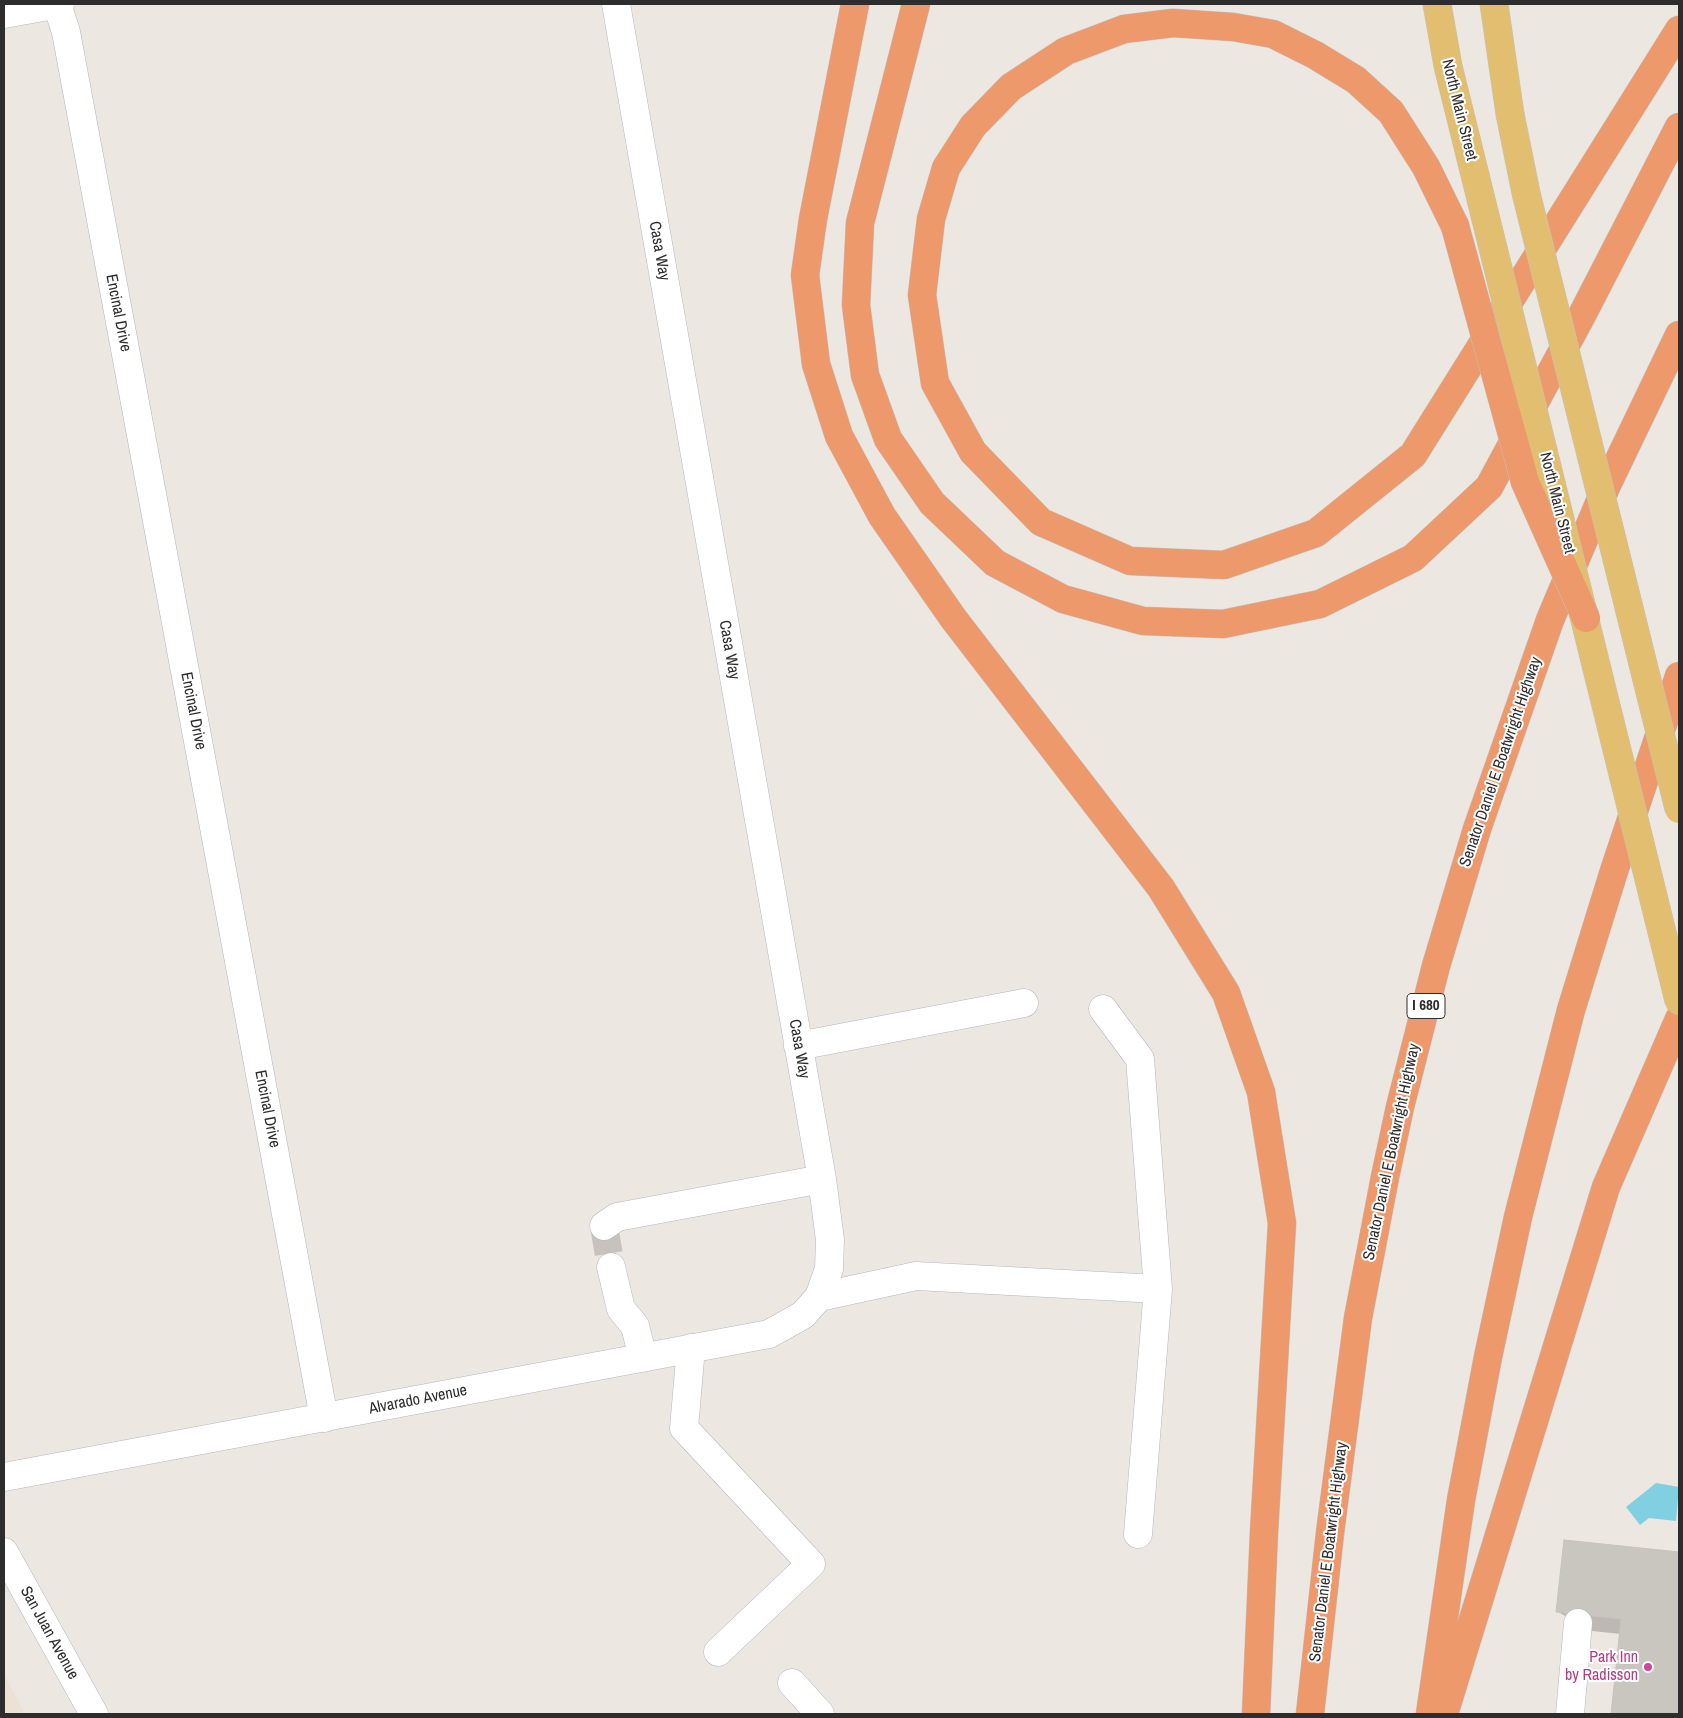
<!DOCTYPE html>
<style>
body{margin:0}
#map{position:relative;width:1683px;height:1718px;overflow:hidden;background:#ede7e1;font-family:"Archivo Narrow",sans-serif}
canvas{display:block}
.frame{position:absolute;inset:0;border:5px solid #2d2d2d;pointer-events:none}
</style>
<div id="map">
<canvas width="1683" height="1718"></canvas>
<div class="frame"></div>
</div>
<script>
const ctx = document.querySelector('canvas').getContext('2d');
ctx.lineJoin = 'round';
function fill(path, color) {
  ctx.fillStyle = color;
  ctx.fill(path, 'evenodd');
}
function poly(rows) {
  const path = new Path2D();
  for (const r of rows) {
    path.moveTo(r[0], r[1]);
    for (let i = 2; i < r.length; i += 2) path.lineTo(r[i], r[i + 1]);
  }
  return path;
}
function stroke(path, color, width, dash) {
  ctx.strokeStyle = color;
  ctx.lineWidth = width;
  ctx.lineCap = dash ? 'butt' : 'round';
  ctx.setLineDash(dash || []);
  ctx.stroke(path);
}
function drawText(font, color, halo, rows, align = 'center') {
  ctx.font = font + ' "Archivo Narrow",sans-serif';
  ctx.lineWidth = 4;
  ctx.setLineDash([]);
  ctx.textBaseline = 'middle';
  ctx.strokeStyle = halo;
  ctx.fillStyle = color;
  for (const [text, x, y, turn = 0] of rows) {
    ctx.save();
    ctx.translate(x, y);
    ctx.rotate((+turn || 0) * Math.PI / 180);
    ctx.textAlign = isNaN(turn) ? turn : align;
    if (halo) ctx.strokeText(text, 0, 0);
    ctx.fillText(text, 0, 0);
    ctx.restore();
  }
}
fill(poly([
 [4,1674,25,1714,4,1714]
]), '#ece2d3');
fill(poly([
 [1656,1483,1679,1487,1676,1521,1649,1518,1640,1525,1626,1507]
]), '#81d0e2');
fill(poly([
 [1565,1542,1679,1554,1679,1714,1613,1714,1621,1634,1592,1631,1558,1612]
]), '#0003');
const building = poly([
 [1564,1540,1679,1552,1679,1714,1611,1714,1621,1619,1556,1612,1564,1540]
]);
fill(building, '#c9c5bf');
stroke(building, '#c8c2bb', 1);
stroke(poly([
 [604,1226,611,1267]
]), '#c7c2bd', 28, [28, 14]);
const minor = poly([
 [57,4,66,32,324,1418],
 [4,14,60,4],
 [798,1046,1024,1003],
 [604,1226,617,1217,822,1179],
 [611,1267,621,1309,635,1326,643,1358],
 [819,1297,916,1276,1158,1289,1140,1059,1103,1009],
 [691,1348,684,1428,811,1564,718,1652],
 [4,1477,769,1334,803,1315,819,1297,829,1269,830,1240,822,1179,616,4],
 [1138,1534,1158,1289],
 [4,1552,94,1714],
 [792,1683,820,1714],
 [1570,1714,1578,1623]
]);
const major = poly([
 [1437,4,1448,66,1475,175],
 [1494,4,1510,114]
]);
const highway = poly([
 [855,4,813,219,805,275,816,364,839,436,882,516,953,618,1161,888,1226,993,1261,1092,1282,1223,1264,1532,1256,1714],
 [916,4,860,223,856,305,865,375,888,439,932,503,995,563,1063,599,1143,621,1223,624,1320,604,1413,558,1489,487,1582,315,1679,127],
 [1455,226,1426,167,1391,112,1356,80,1315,55,1273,34,1233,27,1173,23,1124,29,1066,51,1011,87,973,126,946,168,931,219,922,295,935,383,973,452,1041,522,1130,561,1224,565,1316,533,1413,455,1679,30],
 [1310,1714,1330,1533,1358,1318,1385,1177,1400,1107,1436,966,1477,829,1550,620,1606,487,1679,335],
 [1430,1714,1461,1500,1488,1357,1518,1217,1571,1010,1614,871,1679,676],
 [1444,1714,1606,1187,1679,1019]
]);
stroke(minor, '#b4b7bf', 29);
stroke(major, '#c4c4c4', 29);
stroke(highway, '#c4c4c4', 29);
stroke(minor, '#fff', 28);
stroke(major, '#e2be71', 28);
stroke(highway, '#ed996c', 28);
const majorBridge = poly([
 [1510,114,1526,193,1679,809],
 [1475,175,1679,1001]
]);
const highwayBridge = poly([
 [1455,226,1525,482,1586,618]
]);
stroke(majorBridge, '#c4c4c4', 29, []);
stroke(highwayBridge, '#c4c4c4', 29, []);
stroke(majorBridge, '#e2be71', 28);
stroke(highwayBridge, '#ed996c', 28);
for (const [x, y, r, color] of [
 [1648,1667,5,"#d1479c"]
]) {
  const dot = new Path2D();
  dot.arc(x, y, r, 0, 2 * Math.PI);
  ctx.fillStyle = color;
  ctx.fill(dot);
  stroke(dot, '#fff', 2);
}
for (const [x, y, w] of [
 [1426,1006,38]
]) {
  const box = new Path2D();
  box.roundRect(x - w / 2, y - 12.5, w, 25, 4);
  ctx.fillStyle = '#fff';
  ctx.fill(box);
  stroke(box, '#2d2d2d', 1);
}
drawText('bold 15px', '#2d2d2d', null, [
 ["I 680",1426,1006]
]);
drawText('16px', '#2d2d2d', '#fff', [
 ["North Main Street",1459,110,76],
 ["Casa Way",659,251,80],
 ["Encinal Drive",118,313,79],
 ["North Main Street",1557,503,76],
 ["Casa Way",729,650,80],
 ["Encinal Drive",193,711,79],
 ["Senator Daniel E Boatwright Highway",1501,762,-71],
 ["Casa Way",799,1049,80],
 ["Encinal Drive",267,1109,79],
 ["Senator Daniel E Boatwright Highway",1392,1152,-78],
 ["Alvarado Avenue",418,1400,-11],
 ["Senator Daniel E Boatwright Highway",1329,1552,-83],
 ["San Juan Avenue",49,1633,61]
]);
drawText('16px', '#b23c85', '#fff', [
 ["Park Inn",1638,1658],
 ["by Radisson",1638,1676]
], 'right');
</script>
